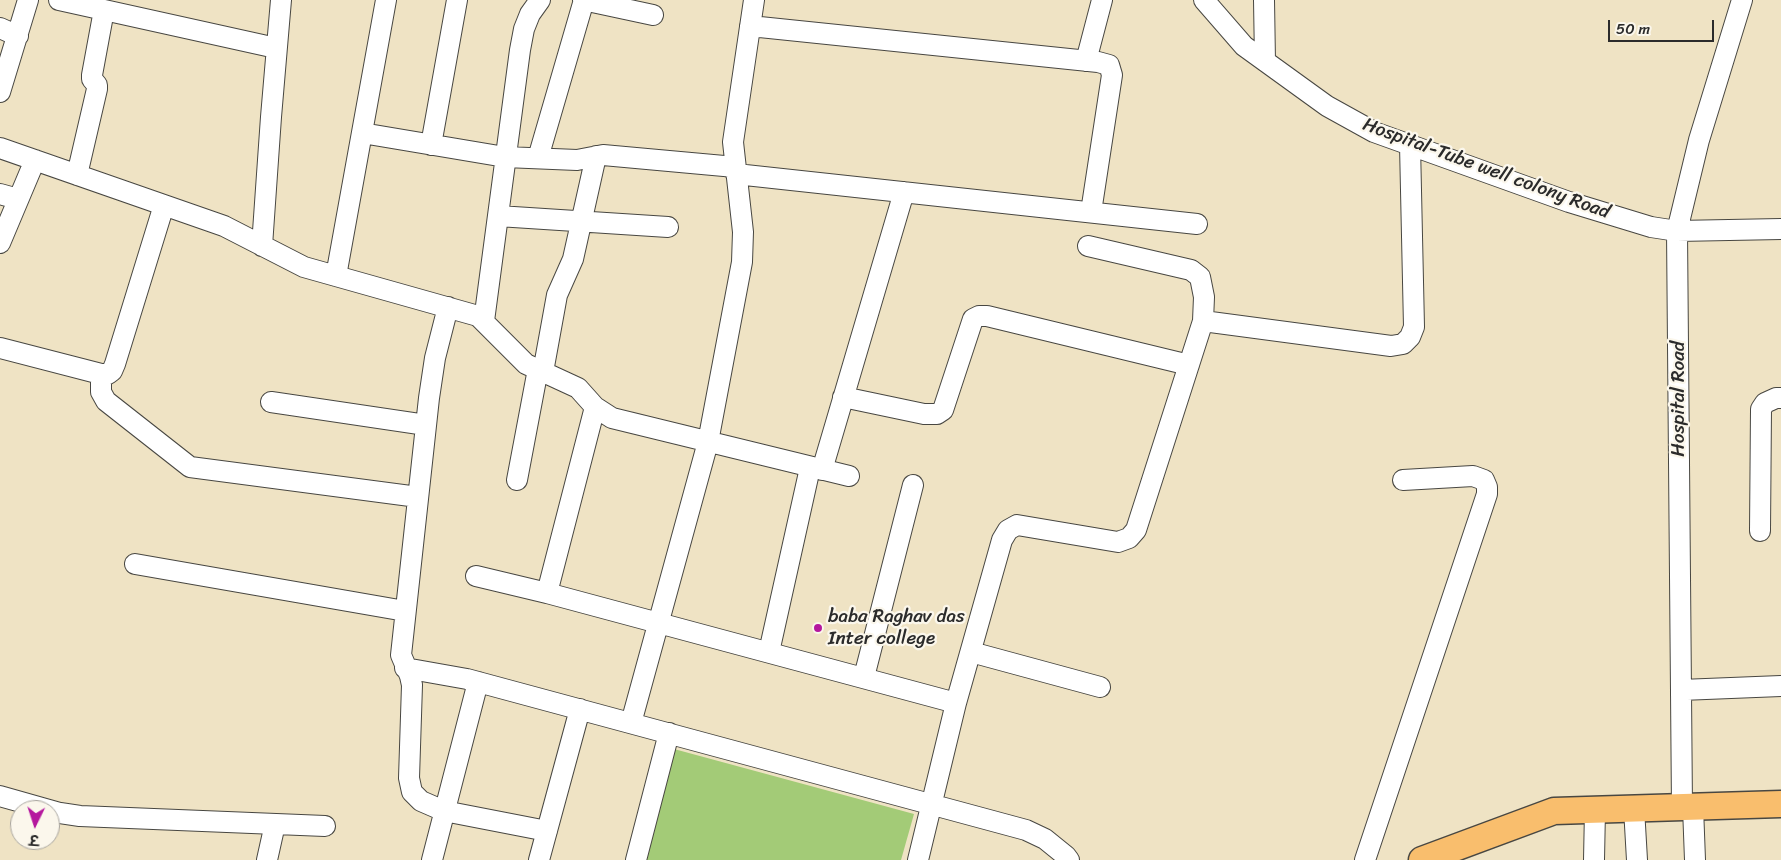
<!DOCTYPE html>
<meta charset="utf-8">
<style>
body{margin:0}
#map{position:relative;width:1781px;height:860px;overflow:hidden;background:#efe3c4;font-family:Sriracha,"Playpen Sans Deva",sans-serif}
canvas{display:block}
.north{position:absolute;left:10px;top:800px;width:50px;height:50px;box-sizing:border-box;background:#fbf7ec;border:1px solid #a8a59f;border-radius:50%;rotate:184deg;font-size:14px;font-weight:700;line-height:20px;text-align:center;color:#2b2b2b}
.north::after{content:'';display:block;margin:auto;width:18px;height:22px;background:#b5179e;clip-path:polygon(50% 0,100% 100%,50% 72%,0 100%)}
.scale{position:absolute;left:1608px;top:20px;width:106px;height:22px;box-sizing:border-box;border:2px solid #2b2b2b;border-top:0;padding-left:6px;font-size:15px;line-height:18px;white-space:nowrap;color:#2b2b2b;-webkit-text-stroke:4px #fbf7ec;paint-order:stroke}
</style>
<div id="map">
<canvas width="1781" height="860"></canvas>
<div class="north">उ</div>
<div class="scale">50 m</div>
</div>
<script>
const ctx = document.querySelector('canvas').getContext('2d');
ctx.lineJoin = 'round';
function fill(path, color) {
  ctx.fillStyle = color;
  ctx.fill(path, 'evenodd');
}
function poly(rows) {
  const path = new Path2D();
  for (const r of rows) {
    path.moveTo(r[0], r[1]);
    for (let i = 2; i < r.length; i += 2) path.lineTo(r[i], r[i + 1]);
  }
  return path;
}
function stroke(path, color, width, dash) {
  ctx.strokeStyle = color;
  ctx.lineWidth = width;
  ctx.lineCap = dash ? 'butt' : 'round';
  ctx.setLineDash(dash || []);
  ctx.stroke(path);
}
function drawText(font, color, halo, rows, align = 'center') {
  ctx.font = font + ' Sriracha,sans-serif';
  ctx.lineWidth = 4.5;
  ctx.setLineDash([]);
  ctx.textBaseline = 'middle';
  ctx.strokeStyle = halo;
  ctx.fillStyle = color;
  for (const [text, x, y, turn = 0] of rows) {
    ctx.save();
    ctx.translate(x, y);
    ctx.rotate((+turn || 0) * Math.PI / 180);
    ctx.textAlign = isNaN(turn) ? turn : align;
    if (halo) ctx.strokeText(text, 0, 0);
    ctx.fillText(text, 0, 0);
    ctx.restore();
  }
}
fill(poly([
 [674,749,914,814,901,860,646,860]
]), '#a3cb77');
const minor = poly([
 [59,0,276,48],
 [583,0,653,15],
 [1204,0,1244,46,1327,106,1374,132,1569,202,1651,227,1677,231,1781,229],
 [1264,0,1265,61],
 [750,26,1098,62,1109,65,1112,75,1091,212],
 [0,28,18,36],
 [1086,61,1102,0],
 [0,92,28,0],
 [362,133,505,157,577,160,603,155,735,167],
 [431,145,457,0],
 [0,148,224,226,304,267,478,316,526,364,578,388,595,407,612,418,849,476],
 [538,158,584,0],
 [736,174,1197,224],
 [77,175,97,89,97,85,92,79,92,75,104,10],
 [0,194,18,199],
 [498,216,668,227],
 [0,243,35,160],
 [262,246,271,117,281,0],
 [336,276,386,0],
 [448,307,435,358,429,398,401,655,410,676,412,685,409,778,412,792,421,801,444,811,547,831],
 [484,321,520,50,524,29,530,14,540,0],
 [1203,321,1391,346,1403,344,1410,337,1414,327,1410,145],
 [0,348,101,374,108,374,112,371,115,364,164,205],
 [543,372,557,295,573,259,596,156],
 [101,374,101,392,106,401,190,467,418,497],
 [843,397,924,414,937,414,943,410,973,319,979,316,987,316,1189,365],
 [271,402,426,425],
 [822,470,904,192],
 [517,480,538,369],
 [1760,531,1761,409,1765,403,1776,398,1781,398],
 [135,564,405,611],
 [476,576,547,593,956,703],
 [547,593,595,407],
 [769,652,810,468],
 [971,652,1100,687],
 [405,668,467,679,1026,830,1045,839,1066,856,1069,860],
 [864,677,913,485],
 [1681,690,1781,686],
 [631,723,708,442,742,262,743,232,733,142,754,0],
 [0,796,60,813,80,816,325,826],
 [1682,807,1677,231,1699,140,1742,0],
 [1693,807,1695,860],
 [1634,808,1637,860],
 [267,860,275,824],
 [432,860,478,682],
 [539,860,580,709],
 [636,860,669,733],
 [918,860,956,703,1002,540,1008,530,1017,525,1118,542,1129,538,1136,530,1203,321,1204,297,1200,277,1191,270,1088,246],
 [1365,860,1487,494,1487,487,1484,480,1473,476,1403,480],
 [1594,860,1595,810]
]);
const major = poly([
 [1422,860,1554,811,1781,804]
]);
stroke(minor, '#484742', 22);
stroke(major, '#484742', 29);
stroke(minor, '#fff', 20);
stroke(major, '#f9be6d', 26);
for (const [x, y, r, color] of [
 [818,628,5,"#b5179e"]
]) {
  const dot = new Path2D();
  dot.arc(x, y, r, 0, 2 * Math.PI);
  ctx.fillStyle = color;
  ctx.fill(dot);
  stroke(dot, '#fbf7ec', 2);
}
drawText('19px', '#2b2b2b', '#fbf7ec', [
 ["Hospital-Tube well colony Road",1486,169,20],
 ["Hospital Road",1679,399,-90]
]);
drawText('19px', '#2b2b2b', '#fbf7ec', [
 ["baba Raghav das",828,617],
 ["Inter college",828,639]
], 'left');
</script>
